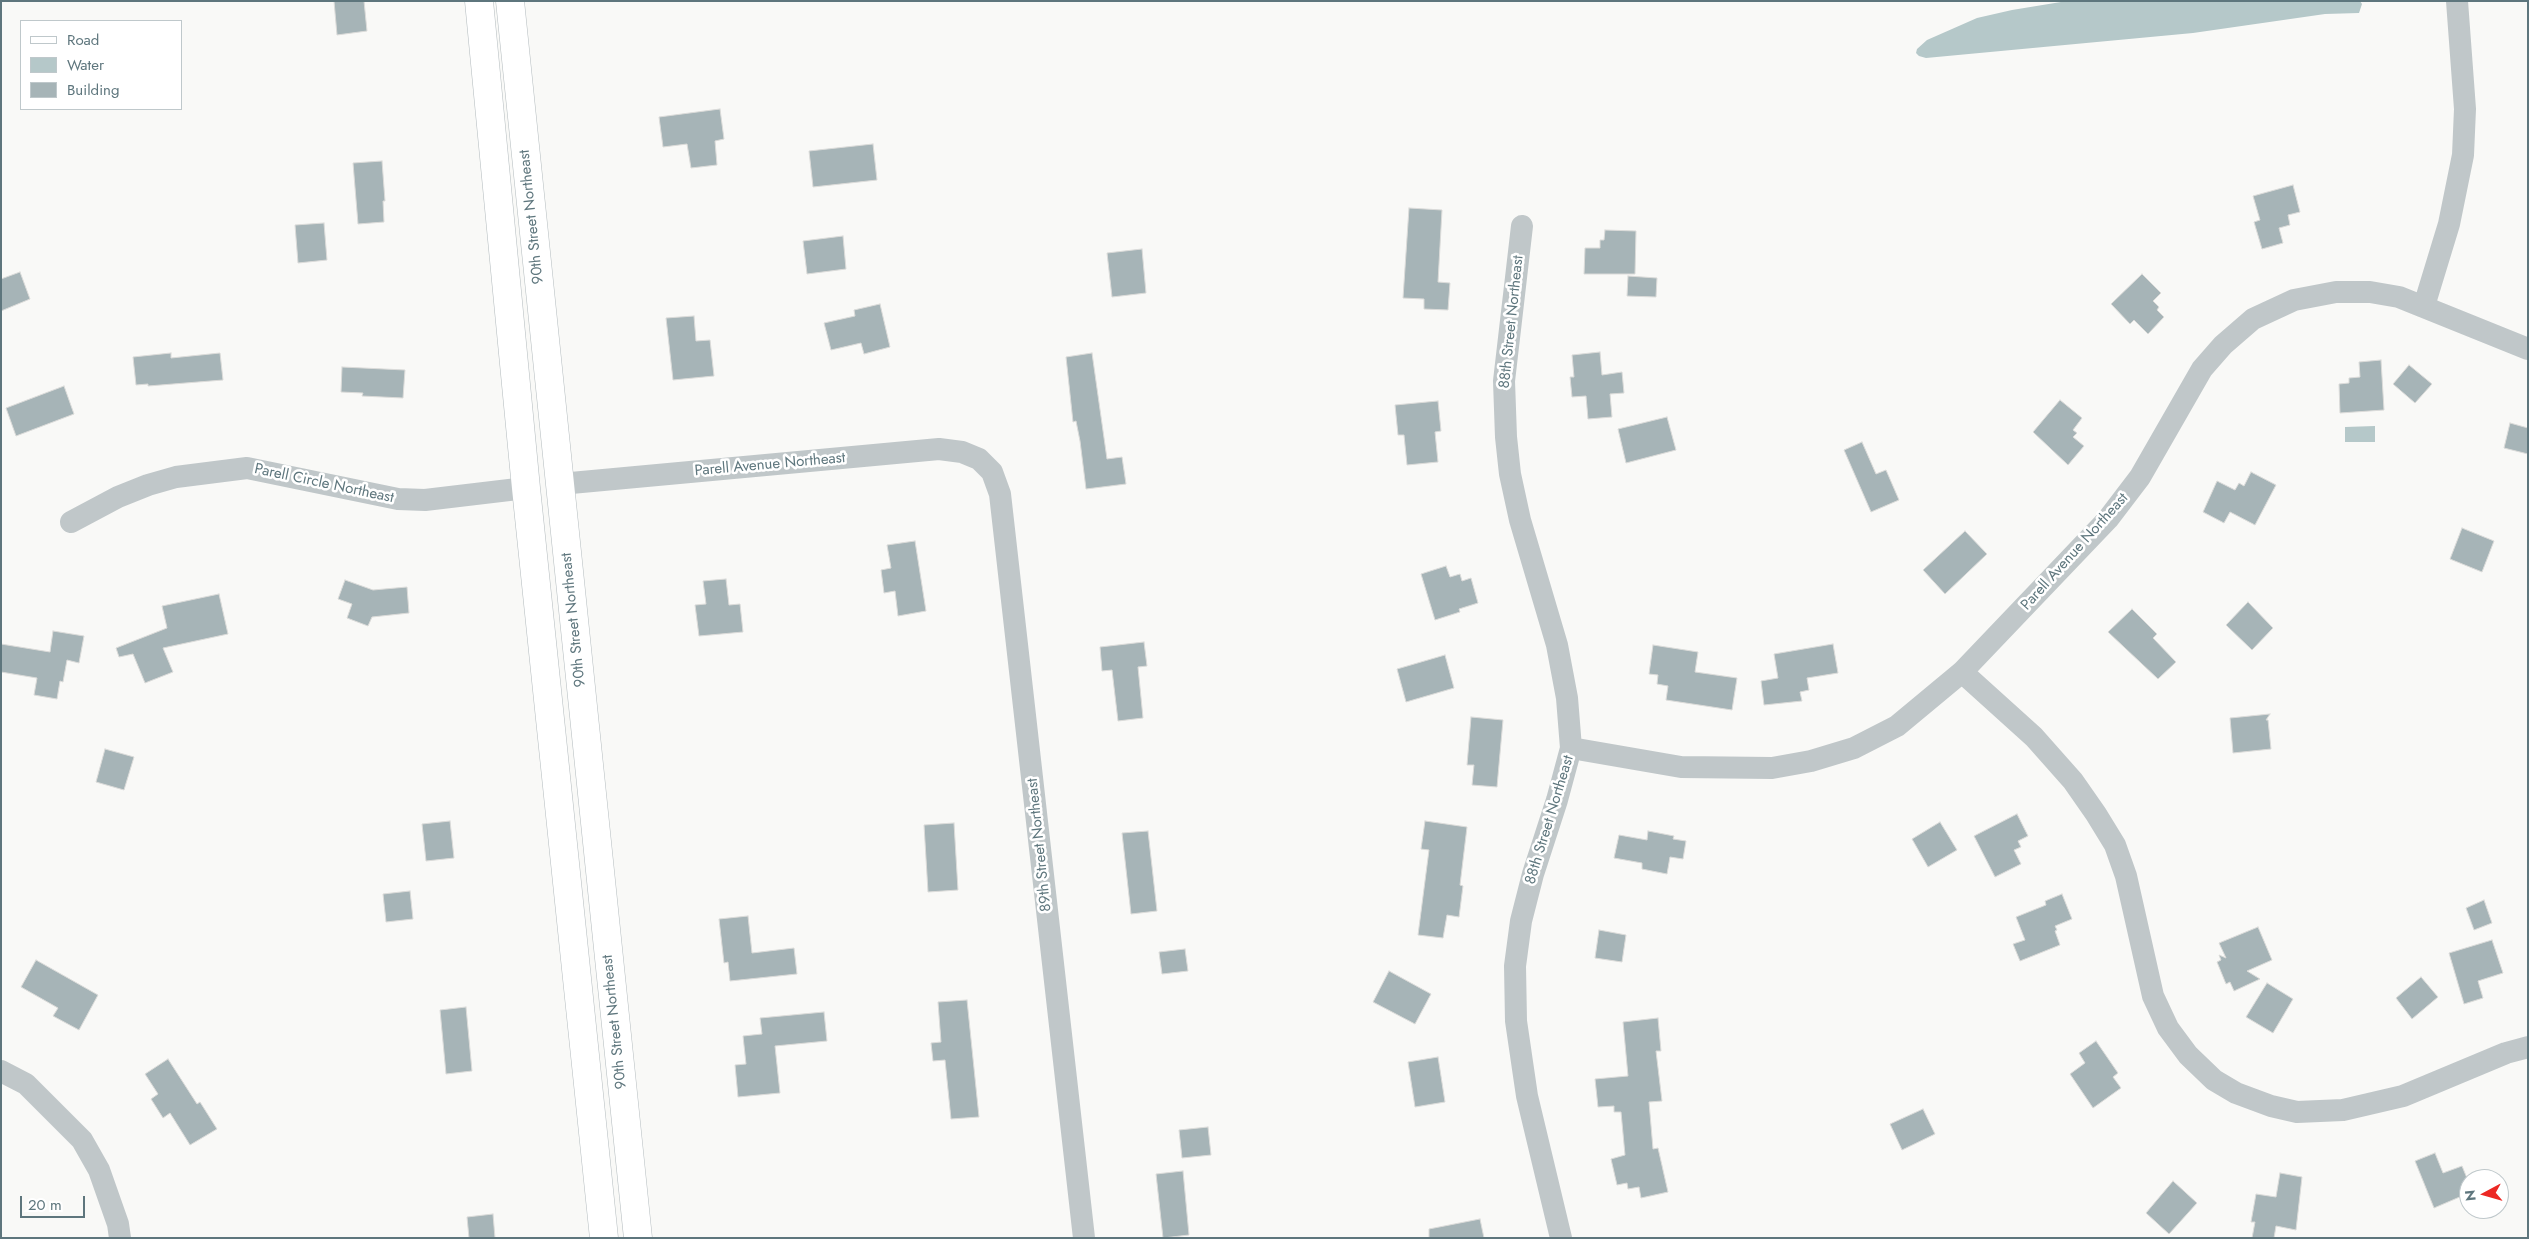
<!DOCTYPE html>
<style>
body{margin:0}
#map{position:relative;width:2529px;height:1239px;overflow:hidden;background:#f9f9f7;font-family:Jost,sans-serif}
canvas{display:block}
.frame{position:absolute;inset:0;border:2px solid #5e767d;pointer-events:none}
.legend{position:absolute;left:20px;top:20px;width:162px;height:90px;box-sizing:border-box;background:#fff;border:1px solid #bfc8cb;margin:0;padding:6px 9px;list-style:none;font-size:15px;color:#5e767d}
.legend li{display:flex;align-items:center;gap:10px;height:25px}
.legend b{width:25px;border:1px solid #bfc8cb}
.north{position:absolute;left:2459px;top:1169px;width:50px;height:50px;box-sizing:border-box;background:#fff;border:1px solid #bfc8cb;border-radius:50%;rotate:264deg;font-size:14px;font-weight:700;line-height:20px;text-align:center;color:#5e767d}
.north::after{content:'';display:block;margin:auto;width:18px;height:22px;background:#ec2824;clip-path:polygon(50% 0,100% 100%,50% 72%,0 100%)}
.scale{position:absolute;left:20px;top:1196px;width:65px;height:22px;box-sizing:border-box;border:2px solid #5e767d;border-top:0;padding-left:6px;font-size:15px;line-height:18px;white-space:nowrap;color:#5e767d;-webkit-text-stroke:4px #fff;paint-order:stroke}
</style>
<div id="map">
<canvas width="2529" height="1239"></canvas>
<div class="frame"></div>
<ul class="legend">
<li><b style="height:6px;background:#fff"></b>Road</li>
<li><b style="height:14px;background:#b5c8c9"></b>Water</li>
<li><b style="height:14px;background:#a6b4b7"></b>Building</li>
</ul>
<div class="north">N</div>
<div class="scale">20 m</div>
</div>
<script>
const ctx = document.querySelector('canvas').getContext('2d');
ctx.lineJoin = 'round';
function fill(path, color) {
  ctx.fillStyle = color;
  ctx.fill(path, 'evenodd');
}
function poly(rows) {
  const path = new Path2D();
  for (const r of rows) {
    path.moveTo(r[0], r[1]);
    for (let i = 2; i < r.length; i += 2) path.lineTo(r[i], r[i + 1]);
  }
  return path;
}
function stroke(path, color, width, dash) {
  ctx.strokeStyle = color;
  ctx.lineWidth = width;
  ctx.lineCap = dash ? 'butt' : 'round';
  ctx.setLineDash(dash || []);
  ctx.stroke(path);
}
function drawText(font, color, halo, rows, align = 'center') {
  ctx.font = font + ' Jost,sans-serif';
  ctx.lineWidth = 5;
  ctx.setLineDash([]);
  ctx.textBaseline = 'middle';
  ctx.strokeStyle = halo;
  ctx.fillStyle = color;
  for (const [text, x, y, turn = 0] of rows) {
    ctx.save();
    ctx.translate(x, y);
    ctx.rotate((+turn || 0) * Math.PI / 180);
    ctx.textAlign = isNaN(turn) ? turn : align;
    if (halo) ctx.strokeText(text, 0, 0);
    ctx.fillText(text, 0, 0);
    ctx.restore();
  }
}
fill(poly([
 [2067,1,2360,1,2362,4,2359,13,2325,14,2193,33,1926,58,1919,56,1916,53,1917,49,1927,40,1977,18,2012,10],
 [2375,426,2375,442,2345,442,2345,427]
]), '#b5c8c9');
const building = poly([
 [334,1,364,1,367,31,337,35,334,1],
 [720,109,724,139,715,141,717,165,691,168,687,144,663,147,659,117,720,109],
 [873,144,877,180,813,187,809,151,873,144],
 [382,161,385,201,383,201,384,222,358,224,353,163,382,161],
 [2293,185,2300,212,2288,215,2290,225,2279,228,2283,243,2262,249,2254,222,2260,220,2253,196,2293,185],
 [1409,208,1442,210,1438,282,1450,283,1448,310,1424,309,1424,299,1403,298,1409,208],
 [324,223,327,260,298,263,295,225,324,223],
 [1605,230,1636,231,1635,274,1584,274,1585,248,1600,248,1600,240,1604,240,1605,230],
 [843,236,846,269,807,274,803,241,843,236],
 [1142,249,1146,293,1112,297,1107,253,1142,249],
 [20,272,30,299,1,311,1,279,20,272],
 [2142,274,2161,293,2153,301,2159,307,2157,310,2164,317,2148,334,2134,320,2130,324,2111,304,2142,274],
 [1628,276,1657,278,1656,297,1627,296,1628,276],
 [880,304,890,347,864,354,861,343,831,350,824,323,855,316,854,310,880,304],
 [694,316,696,341,710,340,714,376,673,380,666,318,694,316],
 [1600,352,1602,375,1622,372,1624,393,1610,394,1612,417,1588,419,1586,396,1572,397,1570,377,1574,377,1572,355,1600,352],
 [171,353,171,358,220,353,223,380,148,386,148,384,136,385,133,357,171,353],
 [1092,353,1107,459,1122,457,1126,484,1086,489,1080,441,1076,421,1073,422,1066,357,1092,353],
 [2381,360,2384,410,2340,413,2339,384,2349,383,2349,378,2360,377,2359,362,2381,360],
 [2409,365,2432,384,2415,403,2393,384,2409,365],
 [342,367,405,370,403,398,362,396,363,393,341,392,342,367],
 [64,386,74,414,16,436,6,408,64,386],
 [2060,400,2082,418,2073,430,2077,433,2073,437,2084,446,2068,465,2033,432,2060,400],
 [1438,401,1441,431,1435,432,1438,462,1407,465,1404,435,1398,435,1395,405,1438,401],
 [1667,417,1676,450,1626,463,1618,429,1667,417],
 [2510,423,2528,428,2528,454,2504,448,2510,423],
 [1862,442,1876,474,1886,470,1899,500,1871,512,1844,450,1862,442],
 [2251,472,2276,485,2255,525,2230,512,2224,523,2203,512,2217,481,2235,490,2239,483,2244,486,2251,472],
 [2462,528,2494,541,2482,572,2450,559,2462,528],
 [1965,531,1987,554,1945,594,1923,570,1965,531],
 [915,541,926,611,898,616,895,591,884,593,881,570,891,568,887,545,915,541],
 [1446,566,1450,577,1460,574,1462,581,1471,578,1478,603,1459,609,1460,612,1435,620,1421,574,1446,566],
 [726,579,729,605,740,604,743,632,699,636,695,605,706,604,703,581,726,579],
 [345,580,373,590,407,587,409,613,372,617,368,626,347,618,352,604,338,599,345,580],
 [219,594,228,634,163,648,173,672,145,683,133,654,119,657,116,648,167,628,162,606,219,594],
 [2248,602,2273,628,2252,650,2226,625,2248,602],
 [2132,609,2157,634,2153,638,2176,662,2158,679,2108,632,2132,609],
 [53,631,84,636,79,663,67,660,63,682,60,681,57,699,34,695,37,678,1,672,1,644,50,652,53,631],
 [1144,642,1147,666,1138,667,1143,718,1118,721,1112,670,1102,671,1100,647,1144,642],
 [1833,644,1838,673,1807,678,1809,690,1800,692,1802,701,1764,705,1761,681,1778,678,1774,654,1833,644],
 [1653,645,1698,652,1695,672,1737,678,1732,710,1666,700,1668,686,1657,684,1658,675,1649,674,1653,645],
 [1445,655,1454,688,1406,702,1397,669,1445,655],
 [2270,714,2266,720,2268,720,2271,749,2233,753,2230,718,2270,714],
 [1471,717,1503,720,1497,787,1472,785,1474,765,1467,765,1471,717],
 [105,749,134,757,124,790,96,782,105,749],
 [2017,814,2028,836,2018,841,2021,847,2014,850,2021,864,1995,877,1974,836,2017,814],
 [450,821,454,858,426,861,422,824,450,821],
 [1425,821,1467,827,1460,885,1463,886,1459,917,1447,915,1443,938,1418,935,1429,850,1421,849,1425,821],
 [1940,822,1957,850,1928,867,1912,839,1940,822],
 [954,823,958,890,928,892,924,825,954,823],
 [1148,831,1157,911,1131,914,1122,833,1148,831],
 [1648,831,1674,836,1673,839,1686,841,1683,859,1670,857,1667,874,1642,869,1642,863,1614,858,1619,835,1647,840,1648,831],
 [410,891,413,919,386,922,383,894,410,891],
 [2062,894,2072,919,2055,926,2057,930,2055,931,2060,945,2020,961,2013,944,2025,940,2016,917,2046,905,2045,901,2062,894],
 [2484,900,2492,923,2474,930,2466,908,2484,900],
 [748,916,752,953,794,948,797,974,730,981,728,962,724,963,719,919,748,916],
 [2258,927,2272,960,2247,971,2260,979,2234,991,2230,982,2226,984,2217,962,2221,960,2219,955,2226,958,2219,943,2258,927],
 [1599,930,1626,935,1622,962,1595,958,1599,930],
 [2492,940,2503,973,2478,981,2483,998,2464,1004,2449,953,2492,940],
 [1185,949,1188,971,1162,974,1159,952,1185,949],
 [36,960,98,995,79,1030,53,1016,58,1008,21,987,36,960],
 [1389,971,1431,994,1415,1024,1373,1002,1389,971],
 [2421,977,2438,997,2412,1019,2396,998,2421,977],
 [2267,983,2293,999,2273,1033,2246,1017,2267,983],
 [967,1000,979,1117,951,1119,945,1060,933,1061,931,1043,941,1042,938,1002,967,1000],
 [466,1007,472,1071,446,1074,440,1010,466,1007],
 [824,1012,827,1041,775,1046,780,1093,738,1097,735,1065,746,1064,743,1036,762,1034,760,1018,824,1012],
 [1658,1018,1661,1051,1656,1051,1662,1101,1649,1102,1653,1149,1658,1148,1668,1192,1641,1198,1639,1187,1628,1189,1627,1183,1617,1185,1611,1159,1625,1155,1621,1112,1614,1112,1614,1106,1598,1107,1595,1079,1628,1076,1623,1022,1658,1018],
 [2096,1041,2118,1073,2113,1077,2121,1088,2093,1108,2070,1074,2085,1063,2079,1053,2096,1041],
 [1438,1057,1445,1102,1415,1107,1408,1062,1438,1057],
 [168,1059,197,1104,200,1102,217,1129,190,1145,170,1113,163,1118,151,1099,158,1094,145,1074,168,1059],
 [1923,1109,1935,1134,1902,1150,1890,1124,1923,1109],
 [1208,1127,1211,1155,1182,1158,1179,1130,1208,1127],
 [2435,1153,2443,1173,2462,1166,2469,1183,2469,1193,2434,1208,2415,1161,2435,1153],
 [1183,1171,1189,1235,1163,1238,1156,1174,1183,1171],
 [2280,1173,2302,1177,2296,1230,2276,1226,2274,1238,2252,1238,2255,1222,2251,1222,2256,1194,2276,1197,2280,1173],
 [2173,1181,2197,1203,2169,1234,2146,1213,2173,1181],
 [493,1214,495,1238,469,1238,467,1217,493,1214],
 [1480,1219,1484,1238,1429,1238,1429,1229,1480,1219]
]);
fill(building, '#a6b4b7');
stroke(building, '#dbdbd9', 1);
const major = poly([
 [479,1,526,488,604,1238],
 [510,1,638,1238]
]);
stroke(major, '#b3bbbe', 29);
stroke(poly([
 [1522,226,1504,381,1506,437,1510,474,1520,520,1557,645,1567,698,1571,748,1557,800,1533,874,1521,921,1515,966,1516,1021,1527,1096,1561,1238],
 [2424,306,2449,224,2463,155,2465,109,2457,1],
 [560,484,939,449,962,452,979,459,992,472,1000,494,1084,1238],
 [71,522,118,497,148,485,176,477,247,468,398,499,425,500,526,488],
 [1962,672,2034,737,2073,781,2096,814,2115,845,2126,876,2153,996,2168,1028,2188,1055,2214,1080,2236,1093,2271,1106,2297,1112,2343,1110,2403,1096,2506,1053,2528,1047],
 [1571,748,1681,767,1772,768,1811,761,1854,748,1897,726,1962,672,2108,519,2140,477,2202,369,2223,345,2253,319,2294,300,2336,292,2370,292,2399,297,2528,349],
 [1,1071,26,1084,82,1140,99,1170,118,1224,120,1238]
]), '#c0c7c9', 22);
stroke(major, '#fff', 28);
drawText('15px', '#5e767d', '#fff', [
 ["90th Street Northeast",532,217,-96],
 ["88th Street Northeast",1512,322,-84],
 ["Parell Avenue Northeast",770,465,-5],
 ["Parell Circle Northeast",324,484,12],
 ["Parell Avenue Northeast",2075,552,-48],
 ["90th Street Northeast",574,620,-96],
 ["88th Street Northeast",1550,820,-73],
 ["89th Street Northeast",1040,845,-96],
 ["90th Street Northeast",615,1022,-96]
]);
</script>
